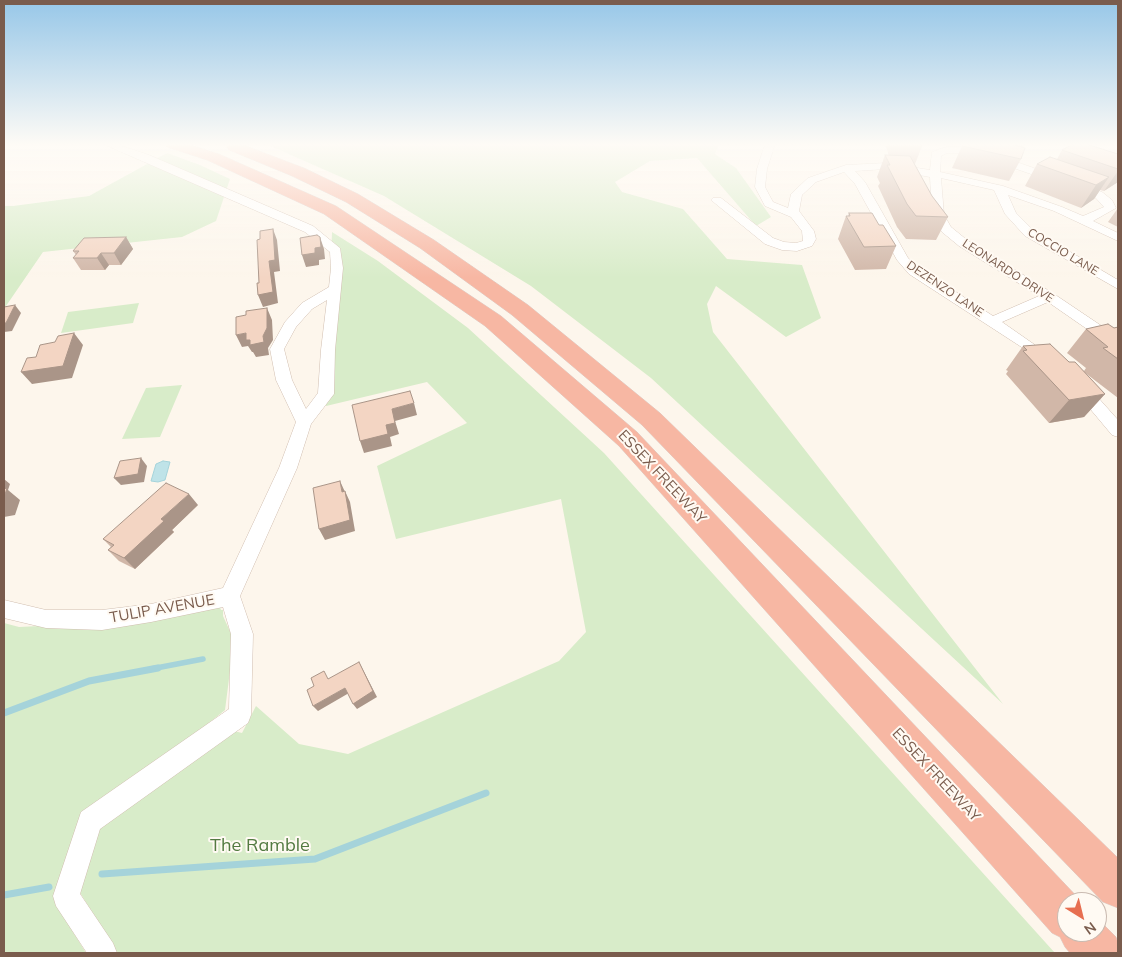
<!DOCTYPE html>
<style>
body{margin:0}
#map{position:relative;width:1122px;height:957px;overflow:hidden;background:#fdf6ec;font-family:Mulish,sans-serif}
canvas{display:block}
.frame{position:absolute;inset:0;border:5px solid #7a5c4d;pointer-events:none}
.north{position:absolute;left:1057px;top:892px;width:50px;height:50px;box-sizing:border-box;background:#fffaf3;border:1px solid #cabbb1;border-radius:50%;rotate:144deg;font-size:14px;font-weight:700;line-height:20px;text-align:center;color:#7a5c4d}
.north::after{content:'';display:block;margin:auto;width:18px;height:22px;background:#e76f51;clip-path:polygon(50% 0,100% 100%,50% 72%,0 100%)}
</style>
<div id="map">
<canvas width="1122" height="957"></canvas>
<div class="frame"></div>
<div class="north">N</div>
</div>
<script>
const ctx = document.querySelector('canvas').getContext('2d');
ctx.lineJoin = 'round';
function fill(path, color) {
  ctx.fillStyle = color;
  ctx.fill(path, 'evenodd');
}
function poly(rows) {
  const path = new Path2D();
  for (const r of rows) {
    path.moveTo(r[0], r[1]);
    for (let i = 2; i < r.length; i += 2) path.lineTo(r[i], r[i + 1]);
  }
  return path;
}
function stroke(path, color, width, dash) {
  ctx.strokeStyle = color;
  ctx.lineWidth = width;
  ctx.lineCap = dash ? 'butt' : 'round';
  ctx.setLineDash(dash || []);
  ctx.stroke(path);
}
function drawText(font, color, halo, rows, align = 'center') {
  ctx.font = font + ' Mulish,sans-serif';
  ctx.lineWidth = 4;
  ctx.setLineDash([]);
  ctx.textBaseline = 'middle';
  ctx.strokeStyle = halo;
  ctx.fillStyle = color;
  for (const [text, x, y, turn = 0] of rows) {
    ctx.save();
    ctx.translate(x, y);
    ctx.rotate((+turn || 0) * Math.PI / 180);
    ctx.textAlign = isNaN(turn) ? turn : align;
    if (halo) ctx.strokeText(text, 0, 0);
    ctx.fillText(text, 0, 0);
    ctx.restore();
  }
}
fill(poly([
 [266,144,719,144,715,154,736,168,771,217,756,226,697,158,650,161,615,182,622,192,683,209,727,259,802,265,821,318,786,337,716,286,707,304,713,332,1003,704,651,378,531,286,384,196],
 [167,153,200,165,230,179,216,221,182,237,43,252,6,306,4,307,4,206,13,206,89,196],
 [332,232,378,261,468,328,604,453,1055,953,117,953,79,891,96,823,234,731,242,733,256,706,299,744,348,754,559,661,586,632,561,499,396,539,377,466,467,423,427,382,326,406],
 [139,303,133,323,61,333,68,312],
 [182,385,160,437,122,439,146,388],
 [220,607,221,610,223,610,223,616,234,640,225,710,79,829,55,902,86,953,4,953,4,623,19,627,142,621]
]), '#d8ecc9');
const water = poly([
 [163,461,170,462,165,480,158,482,151,481,156,464,163,461]
]);
fill(water, '#bfe3e8');
stroke(water, '#a5d3da', 1);
stroke(poly([
 [151,669,203,659]
]), '#a5d3da', 5.5);
stroke(poly([
 [4,713,89,681,158,668],
 [102,874,315,859,486,793],
 [4,895,49,887]
]), '#a5d3da', 7);
const street = poly([
 [103,144,116,144,149,155,313,226,340,248,343,268,335,350,334,394,311,424,297,468,240,596,253,634,251,715,248,723,100,829,80,894,113,943,117,953,87,953,56,906,53,896,81,812,229,709,231,634,223,607,151,622,102,630,46,628,4,618,4,600,46,610,102,610,151,604,223,588,279,468,296,422,276,380,270,349,285,322,302,303,329,287,331,268,330,252,305,232,103,144],
 [327,300,321,350,318,393,306,409,292,380,284,349,296,327,312,309,327,300],
 [765,144,775,144,767,169,765,187,773,202,788,208,791,194,808,178,846,165,886,163,930,170,932,152,946,147,961,147,991,153,1102,192,1112,200,1116,208,1093,221,1118,233,1118,241,1054,211,1008,195,1016,213,1033,230,1118,280,1118,289,1025,236,1005,214,994,190,941,178,944,215,951,227,967,240,1054,294,1118,337,1118,349,1113,347,1048,302,1002,322,1035,345,1033,348,1028,350,1023,348,909,274,897,260,855,184,844,172,816,182,802,195,799,211,814,231,816,239,812,246,797,251,782,250,765,244,711,200,713,198,721,198,773,238,784,242,796,243,803,241,802,231,791,217,765,206,755,187,757,169,765,144],
 [947,153,961,153,985,158,1094,196,1104,207,1083,216,1062,207,1003,186,940,172,941,156,947,153],
 [886,169,930,177,932,215,942,232,959,246,1039,296,993,316,919,268,908,258,865,182,855,171,886,169],
 [1081,383,1086,384,1118,420,1118,437,1112,435,1076,392,1073,388,1076,384,1081,383]
]);
const highway = poly([
 [165,144,187,144,219,154,336,206,501,316,637,432,1082,902,1067,902,1067,932,1097,932,1097,918,1116,937,1118,944,1118,953,1070,953,1065,947,1060,937,1052,933,619,446,485,326,324,214,207,160,167,147,165,144],
 [230,144,241,144,304,168,358,194,434,240,528,305,660,413,1118,858,1118,908,1103,902,642,425,512,315,420,248,346,202,292,176,229,150,227,147,230,144]
]);
stroke(street, '#d1beb0', 1);
stroke(highway, '#dad1cd', 1);
fill(street, '#fff');
fill(highway, '#f7b7a3');
fill(poly([
 [885,144,923,144,915,164,914,163,932,196,948,217,936,240,906,239,897,227,878,186,880,183,877,177,885,155,889,156],
 [963,144,1025,144,1023,148,1021,159,1009,181,952,168],
 [1062,150,1118,154,1118,182,1104,191,1100,190,1094,199,1081,208,1025,186,1037,164,1057,159],
 [1118,208,1118,227,1108,222],
 [849,213,879,225,896,246,886,269,855,270,838,239,846,216,848,216],
 [126,237,133,249,121,265,109,265,105,270,81,270,73,258,76,255,73,251],
 [1118,327,1118,398,1084,372,1105,394,1084,417,1049,423,1006,374,1008,371,1006,370,1023,346,1069,362,1084,371,1086,368,1067,353,1086,329,1114,328],
 [198,505,172,530,174,532,135,569,119,561,108,550,111,547,103,539]
]), '#d1b7a8');
fill(poly([
 [1118,171,1118,182,1104,191],
 [1109,177,1094,199,1081,208,1096,185],
 [273,229,277,240,280,271,274,272,278,303,263,307,258,295],
 [126,237,133,249,121,265,114,253],
 [320,237,324,249,325,259,319,260,319,265,306,267,302,255],
 [101,253,109,265,105,270,97,258],
 [15,305,21,313,12,331,4,332,4,323],
 [267,308,272,320,273,340,268,348,269,355,256,357,253,352,252,352,248,346,242,347,236,335,246,333,263,336],
 [74,333,83,345,72,378,32,384,21,372],
 [1105,394,1084,417,1049,423,1069,400],
 [414,403,417,415,395,421,399,434,390,437,392,446,364,453,360,441,386,425,392,409],
 [141,458,147,466,144,482,121,485,114,478],
 [4,479,10,484,8,490,20,500,15,515,4,517],
 [340,481,345,492,342,492],
 [345,491,350,502,355,531,325,540,319,529],
 [189,494,198,505,172,530,174,532,135,569,124,558,161,519],
 [359,662,377,697,357,709,353,704],
 [345,688,349,693,318,711,313,706]
]), '#aa9588');
const building = poly([
 [964,144,1011,144,1025,148,1021,159,962,146,964,144],
 [1073,144,1086,144,1118,154,1118,169,1062,150,1073,144],
 [885,155,910,156,932,196,948,217,916,216,907,204,887,165,890,165,885,155],
 [1050,157,1109,177,1096,185,1037,164,1050,157],
 [849,213,872,213,879,225,883,225,896,246,864,247,846,216,850,216,849,213],
 [273,229,275,260,269,261,273,292,258,295,257,283,259,283,257,240,260,239,260,231,273,229],
 [317,235,320,237,321,247,315,248,315,253,302,255,300,238,317,235],
 [126,237,114,253,101,253,97,258,73,258,79,251,73,251,84,238,126,237],
 [15,305,6,323,4,323,4,307,15,305],
 [267,308,267,328,263,336,264,342,250,345,250,340,246,340,246,333,236,335,236,317,246,315,246,311,267,308],
 [1108,324,1114,328,1118,327,1118,359,1103,348,1108,347,1086,329,1108,324],
 [74,333,63,366,21,372,27,358,36,357,40,345,55,342,58,336,74,333],
 [1050,344,1069,362,1075,362,1105,394,1069,400,1023,351,1027,350,1023,346,1050,344],
 [410,391,414,403,392,409,395,423,386,425,388,434,360,441,352,405,410,391],
 [141,458,138,474,114,478,120,461,141,458],
 [340,481,342,492,345,491,350,520,319,529,313,488,340,481],
 [166,483,189,494,161,519,164,521,124,558,108,550,114,545,103,539,166,483],
 [7,488,4,498,4,489,7,488],
 [359,662,373,691,353,704,345,688,313,706,307,690,314,686,311,678,324,671,328,679,359,662]
]);
fill(building, '#f3d5c3');
stroke(building, '#aa9588', 1);
const sky = ctx.createLinearGradient(0, 0, 0, 278);
sky.addColorStop(0, '#97c7e8');
sky.addColorStop(0.52, '#fefbf6');
sky.addColorStop(1, '#fefbf600');
ctx.fillStyle = sky;
ctx.fillRect(0, 0, 1122, 278);
drawText('12px', '#7a5c4d', '#fffaf3', [
 ["COCCIO LANE",1063,252,31],
 ["LEONARDO DRIVE",1008,271,33],
 ["DEZENZO LANE",945,289,34]
]);
drawText('15px', '#7a5c4d', '#fffaf3', [
 ["ESSEX FREEWAY",662,477,47],
 ["TULIP AVENUE",162,609,-10],
 ["ESSEX FREEWAY",936,775,47]
]);
drawText('18px', '#537a41', '#fffaf3', [
 ["The Ramble",260,846]
]);
</script>
